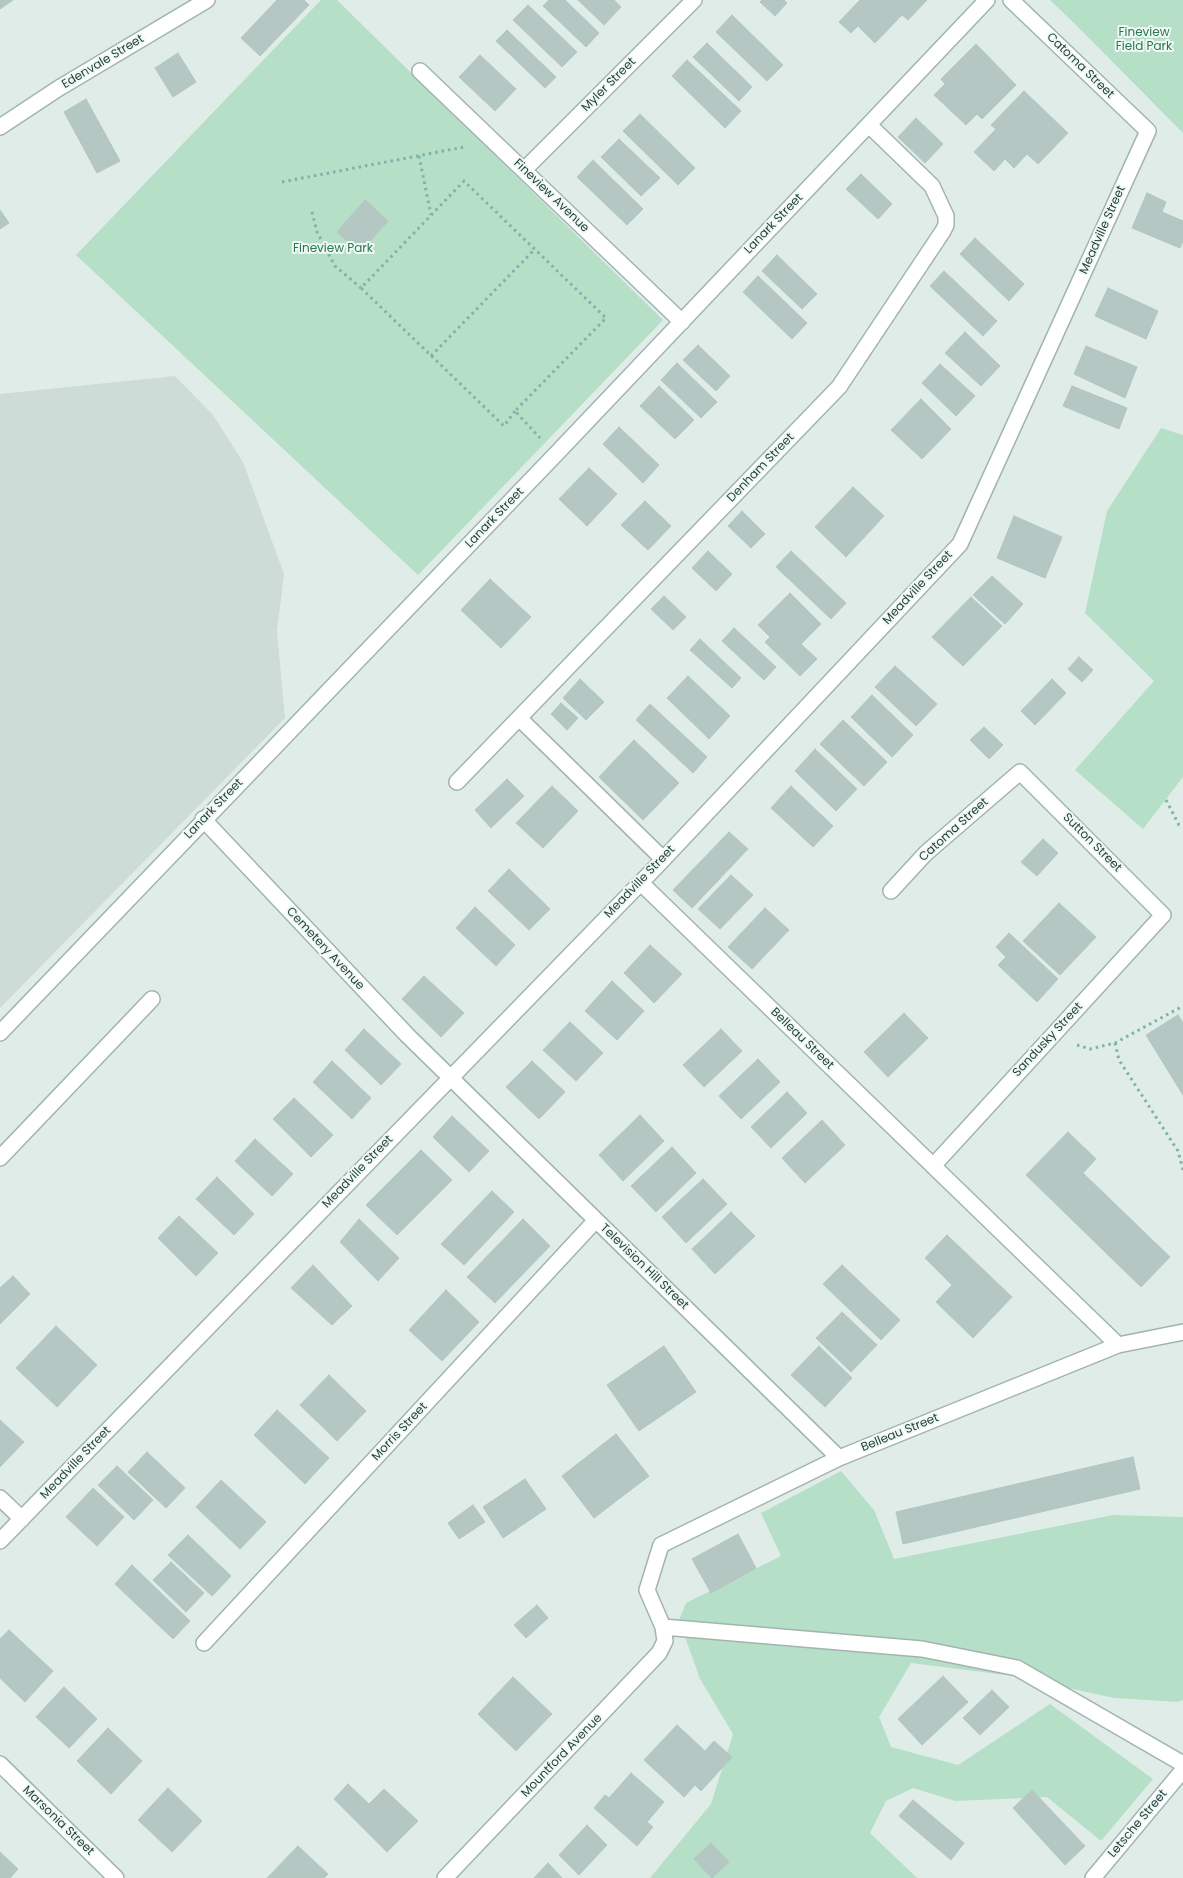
<!DOCTYPE html>
<style>
body{margin:0}
canvas{display:block;background:#e0ece8}
</style>
<canvas width="1183" height="1878"></canvas>
<script>
const ctx = document.querySelector('canvas').getContext('2d');
ctx.lineJoin = 'round';
function fill(path, color) {
  ctx.fillStyle = color;
  ctx.fill(path, 'evenodd');
}
function poly(rows) {
  const path = new Path2D();
  for (const r of rows) {
    path.moveTo(r[0], r[1]);
    for (let i = 2; i < r.length; i += 2) path.lineTo(r[i], r[i + 1]);
  }
  return path;
}
function stroke(path, color, width, dash) {
  ctx.strokeStyle = color;
  ctx.lineWidth = width;
  ctx.lineCap = dash ? 'butt' : 'round';
  ctx.setLineDash(dash || []);
  ctx.stroke(path);
}
function drawText(font, color, halo, rows, align = 'center') {
  ctx.font = font + ' Poppins,sans-serif';
  ctx.lineWidth = 4;
  ctx.setLineDash([]);
  ctx.textBaseline = 'middle';
  ctx.strokeStyle = halo;
  ctx.fillStyle = color;
  for (const [text, x, y, turn = 0] of rows) {
    ctx.save();
    ctx.translate(x, y);
    ctx.rotate((+turn || 0) * Math.PI / 180);
    ctx.textAlign = isNaN(turn) ? turn : align;
    if (halo) ctx.strokeText(text, 0, 0);
    ctx.fillText(text, 0, 0);
    ctx.restore();
  }
}
fill(poly([
 [175,376,213,415,243,462,284,574,277,631,285,718,0,1008,0,394]
]), '#cedcd7');
fill(poly([
 [321,0,337,0,663,320,418,575,76,255],
 [1050,0,1183,0,1183,133,1075,24],
 [1161,428,1183,435,1183,777,1143,829,1075,770,1154,681,1085,613,1107,511],
 [841,1471,874,1510,894,1559,1113,1515,1183,1517,1183,1700,1177,1702,1114,1698,1014,1676,911,1663,879,1717,891,1747,958,1765,1050,1704,1153,1779,1101,1841,1047,1797,955,1801,913,1788,886,1801,870,1833,917,1878,650,1878,711,1804,733,1734,700,1679,679,1620,686,1603,781,1556,761,1513]
]), '#b6dfc7');
const building = poly([
 [0,0,13,0,0,9,0,0],
 [277,0,304,0,309,5,260,56,241,38,277,0],
 [549,0,565,0,599,33,586,47,543,6,549,0],
 [578,0,614,0,621,7,604,25,578,0],
 [762,0,784,0,787,3,775,16,760,2,762,0],
 [860,0,927,0,908,20,902,15,875,43,858,26,851,33,839,22,860,0],
 [528,5,577,52,562,67,513,20,528,5],
 [732,15,783,65,767,81,716,32,732,15],
 [507,30,556,77,545,88,496,41,507,30],
 [707,43,752,87,739,101,693,57,707,43],
 [976,44,1016,85,982,119,977,114,966,125,934,95,945,84,941,79,976,44],
 [178,53,196,82,173,97,155,68,178,53],
 [480,55,516,89,495,111,459,77,480,55],
 [687,60,741,111,725,128,672,76,687,60],
 [1024,91,1068,133,1038,164,1027,154,1014,168,1005,159,994,171,974,152,996,129,991,125,1024,91],
 [86,99,120,161,97,173,64,112,86,99],
 [640,114,695,168,678,185,623,131,640,114],
 [916,118,943,144,925,163,898,137,916,118],
 [619,139,660,178,641,196,601,157,619,139],
 [593,160,643,209,627,225,577,177,593,160],
 [861,174,892,204,878,219,846,189,861,174],
 [1147,193,1166,202,1162,212,1183,221,1183,241,1180,248,1132,228,1147,193],
 [365,200,388,221,360,252,337,232,365,200],
 [0,210,9,223,0,229,0,210],
 [975,238,1024,284,1009,301,960,254,975,238],
 [777,255,817,294,802,309,762,271,777,255],
 [944,271,997,321,983,336,930,286,944,271],
 [758,276,807,323,792,339,743,292,758,276],
 [1108,288,1158,311,1146,339,1095,316,1108,288],
 [965,332,1000,366,981,386,945,353,965,332],
 [698,345,730,376,716,391,683,360,698,345],
 [1086,346,1137,367,1125,398,1074,374,1086,346],
 [677,363,717,402,701,418,661,380,677,363],
 [940,364,975,396,956,416,922,383,940,364],
 [659,386,694,420,675,439,640,406,659,386],
 [1072,386,1127,408,1119,429,1063,406,1072,386],
 [921,399,951,429,922,459,891,430,921,399],
 [619,427,659,465,643,483,603,444,619,427],
 [589,468,617,494,587,526,559,499,589,468],
 [853,487,884,516,846,557,815,527,853,487],
 [645,501,671,526,648,550,621,525,645,501],
 [742,511,765,534,751,548,728,526,742,511],
 [1014,516,1062,537,1045,578,997,558,1014,516],
 [708,551,732,574,716,591,692,568,708,551],
 [791,551,846,603,831,619,776,567,791,551],
 [992,576,1023,604,1005,624,973,595,992,576],
 [490,579,531,617,501,648,461,610,490,579],
 [790,593,821,624,801,644,817,659,800,676,765,642,770,637,758,625,790,593],
 [664,596,686,617,673,630,651,609,664,596],
 [971,597,1002,626,963,666,932,637,971,597],
 [734,628,776,667,764,680,722,641,734,628],
 [700,639,741,678,732,688,690,650,700,639],
 [1079,657,1093,670,1082,682,1068,669,1079,657],
 [895,666,937,704,916,726,875,687,895,666],
 [688,676,730,716,709,739,667,698,688,676],
 [580,679,604,702,586,720,563,698,580,679],
 [1052,679,1066,693,1035,725,1021,711,1052,679],
 [872,695,913,735,892,757,851,717,872,695],
 [561,703,578,718,567,730,551,714,561,703],
 [650,704,707,757,693,773,636,720,650,704],
 [843,720,887,762,864,786,820,744,843,720],
 [984,727,1003,745,989,759,970,740,984,727],
 [634,740,679,783,643,820,599,777,634,740],
 [815,749,857,789,836,811,795,771,815,749],
 [507,779,524,796,491,828,475,810,507,779],
 [552,786,578,811,543,848,516,823,552,786],
 [791,786,833,826,813,847,771,808,791,786],
 [729,832,748,849,692,908,673,890,729,832],
 [1043,839,1058,853,1037,876,1021,862,1043,839],
 [509,869,550,909,529,930,488,891,509,869],
 [731,875,753,895,720,929,698,909,731,875],
 [1059,903,1096,937,1060,975,1023,941,1059,903],
 [475,907,515,945,496,966,456,928,475,907],
 [765,908,789,930,752,969,728,947,765,908],
 [1009,933,1058,979,1037,1002,998,965,1006,957,996,947,1009,933],
 [650,945,682,974,654,1003,624,973,650,945],
 [424,976,464,1013,441,1037,402,999,424,976],
 [612,981,644,1011,617,1040,585,1011,612,981],
 [904,1013,928,1038,888,1077,864,1052,904,1013],
 [1178,1015,1183,1023,1183,1095,1146,1035,1178,1015],
 [570,1022,603,1053,576,1081,543,1050,570,1022],
 [364,1029,401,1064,381,1085,345,1050,364,1029],
 [721,1029,742,1051,704,1087,683,1065,721,1029],
 [758,1059,780,1082,741,1119,719,1096,758,1059],
 [332,1061,371,1098,352,1119,313,1082,332,1061],
 [532,1061,565,1092,539,1119,506,1087,532,1061],
 [787,1092,807,1113,771,1148,751,1127,787,1092],
 [294,1098,333,1135,311,1157,273,1119,294,1098],
 [640,1115,664,1141,623,1181,599,1155,640,1115],
 [452,1116,489,1151,469,1172,433,1137,452,1116],
 [822,1120,845,1145,805,1183,782,1158,822,1120],
 [1068,1132,1096,1159,1083,1173,1170,1257,1141,1287,1026,1175,1068,1132],
 [255,1139,293,1174,272,1196,235,1161,255,1139],
 [672,1147,696,1173,656,1212,631,1186,672,1147],
 [421,1150,452,1180,397,1235,366,1205,421,1150],
 [217,1177,254,1214,234,1235,196,1199,217,1177],
 [703,1179,727,1204,686,1243,662,1217,703,1179],
 [492,1191,514,1212,464,1265,441,1244,492,1191],
 [731,1212,755,1236,715,1274,692,1249,731,1212],
 [179,1216,218,1253,196,1276,158,1238,179,1216],
 [359,1219,399,1258,378,1281,340,1242,359,1219],
 [523,1219,550,1246,495,1303,467,1277,523,1219],
 [947,1235,1012,1297,973,1338,936,1302,952,1285,925,1258,947,1235],
 [313,1265,352,1306,332,1325,291,1288,313,1265],
 [842,1265,900,1320,881,1340,823,1284,842,1265],
 [13,1276,30,1294,0,1324,0,1288,13,1276],
 [446,1290,479,1322,442,1361,409,1330,446,1290],
 [842,1312,877,1345,851,1372,816,1338,842,1312],
 [56,1326,97,1365,57,1407,16,1368,56,1326],
 [664,1346,696,1392,639,1431,607,1385,664,1346],
 [819,1346,852,1378,825,1407,791,1375,819,1346],
 [329,1375,366,1411,337,1441,300,1405,329,1375],
 [277,1410,329,1458,305,1484,254,1435,277,1410],
 [0,1420,24,1442,0,1467,0,1420],
 [616,1434,649,1476,594,1518,562,1476,616,1434],
 [147,1452,185,1488,166,1508,128,1472,147,1452],
 [1133,1457,1140,1489,903,1544,896,1512,1133,1457],
 [117,1466,153,1500,134,1520,98,1485,117,1466],
 [525,1479,546,1509,503,1538,483,1507,525,1479],
 [221,1480,266,1522,240,1549,196,1507,221,1480],
 [93,1488,124,1517,97,1546,66,1517,93,1488],
 [473,1505,485,1522,459,1539,448,1523,473,1505],
 [738,1534,756,1568,711,1593,692,1559,738,1534],
 [188,1535,231,1576,212,1596,168,1555,188,1535],
 [171,1562,204,1593,186,1612,153,1580,171,1562],
 [132,1565,190,1621,173,1639,115,1584,132,1565],
 [537,1605,548,1618,526,1638,514,1625,537,1605],
 [9,1630,53,1671,25,1702,0,1678,0,1639,9,1630],
 [943,1676,968,1702,922,1745,898,1719,943,1676],
 [513,1677,552,1714,516,1751,478,1714,513,1677],
 [64,1687,97,1719,69,1748,36,1717,64,1687],
 [992,1690,1009,1707,980,1735,963,1718,992,1690],
 [677,1725,705,1751,714,1741,732,1757,701,1791,695,1785,684,1797,644,1760,677,1725],
 [108,1728,142,1761,111,1794,77,1761,108,1728],
 [631,1773,664,1802,647,1822,653,1827,637,1846,594,1808,605,1795,609,1798,631,1773],
 [348,1784,369,1804,384,1789,418,1821,387,1852,334,1799,348,1784],
 [168,1788,202,1821,172,1852,138,1820,168,1788],
 [1032,1790,1085,1846,1065,1865,1013,1808,1032,1790],
 [913,1800,964,1843,951,1860,899,1816,913,1800],
 [587,1825,607,1845,579,1875,559,1855,587,1825],
 [711,1843,729,1862,712,1878,694,1859,711,1843],
 [298,1846,328,1874,324,1878,267,1878,298,1846],
 [0,1852,18,1869,10,1878,0,1878,0,1852],
 [548,1863,562,1878,534,1878,548,1863]
]);
fill(building, '#b5c7c2');
stroke(building, '#b2c6c0', 1);
const lane = poly([
 [519,718,663,859],
 [457,782,839,387,943,231,946,225,946,216,932,186,869,125],
 [0,1158,152,999]
]);
const street = poly([
 [420,71,682,322],
 [0,127,59,88,207,0],
 [524,170,694,0],
 [203,819,407,1035,839,1458],
 [641,883,1118,1345],
 [891,891,926,853,1020,772,1163,915,933,1166],
 [0,1033,556,454,987,0],
 [0,1498,22,1519],
 [0,1541,655,868,960,544,1148,131,1011,0],
 [663,1627,922,1649,1017,1668,1183,1764],
 [204,1643,596,1220],
 [0,1764,116,1878],
 [445,1878,659,1653,665,1641,663,1627,647,1590,661,1545,839,1458,1118,1345,1183,1332],
 [1093,1878,1183,1770]
]);
stroke(lane, '#a2b4b0', 18);
stroke(street, '#a2b4b0', 18);
stroke(poly([
 [419,156,431,215],
 [282,182,464,147],
 [312,212,317,232,335,266,361,288],
 [431,356,534,250],
 [515,411,504,426,361,288,464,181,606,318,515,411,540,438],
 [1166,800,1179,825,1183,827],
 [1115,1043,1119,1060,1178,1151,1183,1170],
 [1077,1045,1090,1049,1115,1043,1183,1006]
]), '#7db3a9', 3, [2.5, 4]);
stroke(lane, '#fff', 15);
stroke(street, '#fff', 15);
drawText('12px', '#267850', '#f0f8f5', [
 ["Fineview",1144,33],
 ["Field Park",1144,47],
 ["Fineview Park",333,249]
]);
drawText('12px', '#1f3e3a', '#f0f8f5', [
 ["Edenvale Street",103,62,-31],
 ["Catoma Street",1080,66,44],
 ["Myler Street",609,85,-45],
 ["Fineview Avenue",551,196,44],
 ["Lanark Street",774,224,-46],
 ["Meadville Street",1103,230,-66],
 ["Denham Street",761,468,-46],
 ["Lanark Street",495,518,-46],
 ["Meadville Street",918,588,-47],
 ["Lanark Street",214,809,-46],
 ["Catoma Street",954,830,-42],
 ["Sutton Street",1092,843,45],
 ["Meadville Street",640,882,-46],
 ["Cemetery Avenue",325,949,47],
 ["Belleau Street",802,1039,44],
 ["Sandusky Street",1048,1040,-47],
 ["Meadville Street",358,1172,-46],
 ["Television Hill Street",644,1267,44],
 ["Morris Street",400,1432,-47],
 ["Belleau Street",900,1433,-22],
 ["Meadville Street",76,1463,-46],
 ["Mountford Avenue",562,1756,-46],
 ["Marsonia Street",58,1821,44],
 ["Letsche Street",1138,1824,-50]
]);
</script>
